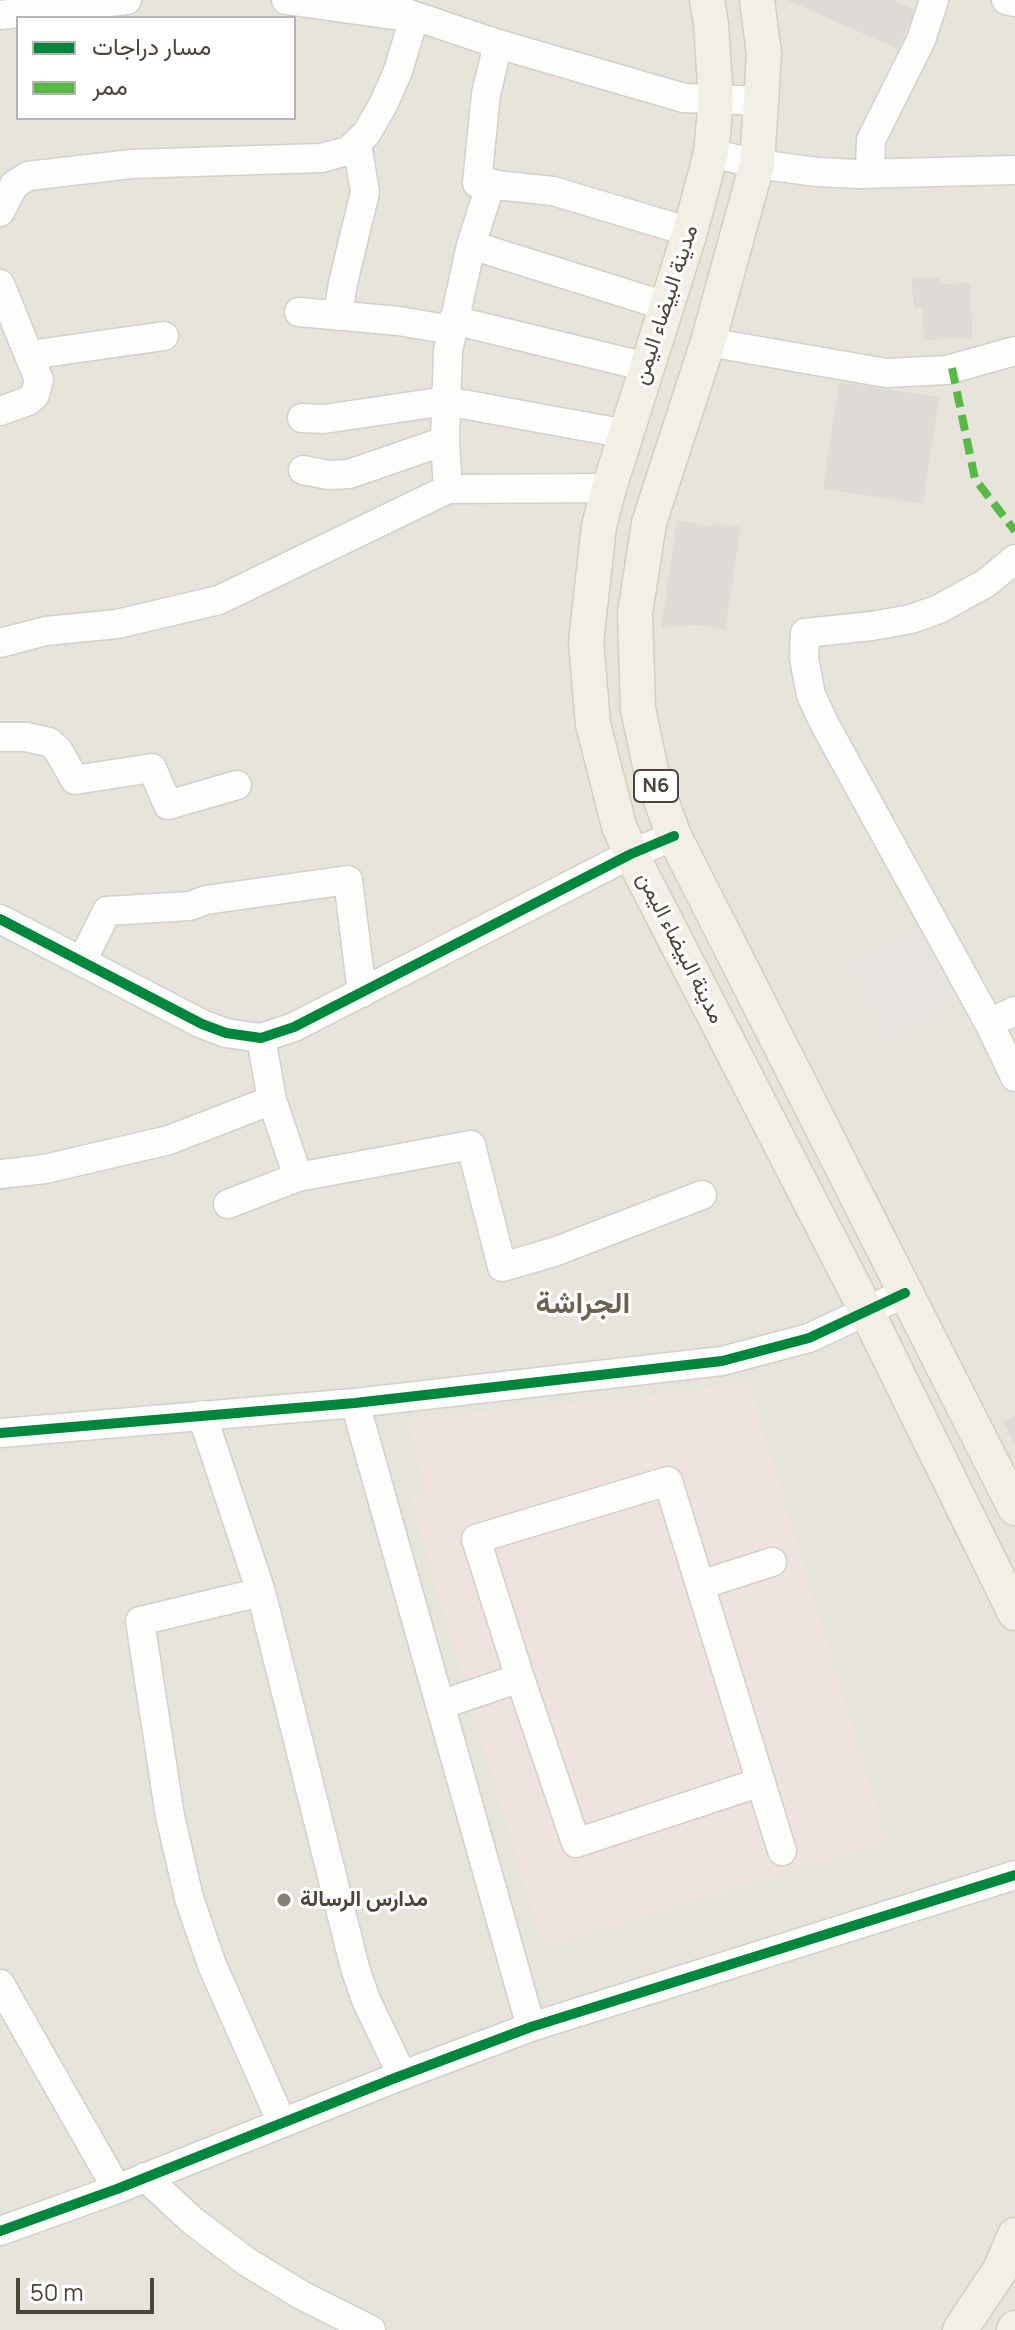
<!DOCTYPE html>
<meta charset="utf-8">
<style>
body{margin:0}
#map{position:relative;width:1015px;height:2330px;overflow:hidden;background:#f4f2ee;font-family:Manrope,Vazirmatn,sans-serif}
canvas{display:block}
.legend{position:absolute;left:16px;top:16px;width:280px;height:104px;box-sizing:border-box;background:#fff;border:2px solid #b7b4b0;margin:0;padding:10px 14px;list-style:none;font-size:24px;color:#4b4439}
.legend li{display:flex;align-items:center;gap:16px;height:40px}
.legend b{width:40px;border:2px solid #b7b4b0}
.scale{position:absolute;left:16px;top:2278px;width:138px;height:36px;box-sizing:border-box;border:4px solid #4b4439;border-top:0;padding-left:10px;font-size:24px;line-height:28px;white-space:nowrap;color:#4b4439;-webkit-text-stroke:6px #fff;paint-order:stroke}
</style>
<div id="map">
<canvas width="1015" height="2330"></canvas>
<ul class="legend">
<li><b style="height:10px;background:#00873e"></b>مسار دراجات</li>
<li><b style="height:10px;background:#58b947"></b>ممر</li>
</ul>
<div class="scale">50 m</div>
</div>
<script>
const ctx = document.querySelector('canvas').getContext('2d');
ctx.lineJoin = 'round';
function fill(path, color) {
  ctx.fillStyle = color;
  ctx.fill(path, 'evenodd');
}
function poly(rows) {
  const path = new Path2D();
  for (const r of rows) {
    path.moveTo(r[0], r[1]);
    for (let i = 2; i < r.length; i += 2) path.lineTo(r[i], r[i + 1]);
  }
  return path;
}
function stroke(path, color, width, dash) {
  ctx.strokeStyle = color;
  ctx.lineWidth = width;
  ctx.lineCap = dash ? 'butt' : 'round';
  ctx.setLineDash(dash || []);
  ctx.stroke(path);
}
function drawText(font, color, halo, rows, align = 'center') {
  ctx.font = font + ' Manrope,Vazirmatn,sans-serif';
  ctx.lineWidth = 6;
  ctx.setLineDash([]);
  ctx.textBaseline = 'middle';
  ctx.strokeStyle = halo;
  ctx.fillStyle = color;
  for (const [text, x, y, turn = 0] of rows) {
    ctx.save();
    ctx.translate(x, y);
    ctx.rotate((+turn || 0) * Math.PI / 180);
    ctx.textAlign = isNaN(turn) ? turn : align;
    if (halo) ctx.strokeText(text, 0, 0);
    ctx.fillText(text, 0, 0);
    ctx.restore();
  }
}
fill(poly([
 [0,0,1015,0,1015,2330,0,2330],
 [18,18,294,18,294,118,18,118]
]), '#e7e4dc');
fill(poly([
 [749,1382,887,1841,543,1947,410,1498,426,1492,408,1418,629,1399]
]), '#eee3df');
fill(poly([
 [919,929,954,1004,886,1044,850,965]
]), '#e6e3df');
fill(poly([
 [787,0,894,0,916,11,898,49],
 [911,278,940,278,940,284,971,283,972,338,924,340,922,308,914,308],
 [839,382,939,397,923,504,823,489],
 [677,520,712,527,713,523,741,527,725,630,697,625,661,628],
 [1015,1416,1015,1444,1003,1422]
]), '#dedbd6');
const minor = poly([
 [1006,0,1015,2],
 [397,10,498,44,684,98,763,101],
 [0,15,127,0],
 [498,44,486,94,477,183,553,191,690,232],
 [711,153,757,164,817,172,858,174,1015,170],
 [870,174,871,140,921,40,934,0],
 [0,212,14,185,28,176,131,164,321,158,348,151,366,134,383,105,398,71,414,18,286,0],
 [471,245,666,306],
 [0,284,39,380,35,395,28,401,0,411],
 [299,312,399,321,451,330],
 [338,316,343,283,365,192,357,144],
 [453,320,647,367],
 [708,342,886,373,947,370,1015,351],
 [30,355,164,336],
 [302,418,324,419,446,401,626,434],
 [303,470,329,475,349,474,445,441],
 [448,489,445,441,448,351,471,245,491,183],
 [1015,559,986,583,939,609,911,619,872,626,805,633,804,658,811,695,824,723,989,1023,1015,1077],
 [0,643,46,631,117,624,219,600,448,489,609,488],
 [0,737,26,737,49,742,58,750,75,780,152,768,168,805,237,785],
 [0,919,202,1024,226,1033,261,1038,294,1027,631,854,674,836],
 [82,961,107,911,190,906,206,900,348,880,362,993],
 [989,1023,1015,1011],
 [261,1038,272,1100,298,1177],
 [0,1174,45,1169,169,1140,272,1100],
 [228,1204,298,1177,471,1145,502,1267,554,1252,702,1195],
 [355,1403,531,2027],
 [202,1415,261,1592,355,1968,366,2000,402,2075],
 [0,1433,355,1403,722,1361,809,1338,905,1293],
 [700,1585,772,1562],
 [261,1592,140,1621,170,1816,189,1898,212,1965,282,2123],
 [520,1678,476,1539,668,1481,782,1851],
 [440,1705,520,1678,576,1843,761,1782],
 [0,1984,117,2189],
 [145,2177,194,2222,247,2262,303,2296,371,2330],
 [0,2231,117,2189,395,2078,531,2027,1015,1875]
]);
const major = poly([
 [707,0,711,24,716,101,711,153,690,232,609,488,599,526,586,642,593,724,619,826,631,854,867,1312,1015,1613],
 [757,0,764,54,757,164,708,342,649,523,635,613,638,709,652,775,674,836,1015,1508],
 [960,2330,1000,2270,1015,2235],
 [1014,2330,1015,2328]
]);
stroke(minor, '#d2d0cb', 31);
stroke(major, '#d6cebb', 37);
stroke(minor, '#fdfdfc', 28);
stroke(major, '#f2efe6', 34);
stroke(poly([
 [952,368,975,479,1015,531]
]), '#58b947', 8, [16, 8]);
stroke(poly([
 [0,919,202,1024,226,1033,261,1038,294,1027,631,854,674,836],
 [0,1433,355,1403,722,1361,809,1338,905,1293],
 [0,2231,117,2189,395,2078,531,2027,1015,1875]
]), '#00873e', 10);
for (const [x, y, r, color] of [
 [284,1900,8,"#868178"]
]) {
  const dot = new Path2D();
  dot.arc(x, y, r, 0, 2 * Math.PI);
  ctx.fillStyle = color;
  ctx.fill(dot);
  stroke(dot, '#fff', 3);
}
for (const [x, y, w] of [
 [656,786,44]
]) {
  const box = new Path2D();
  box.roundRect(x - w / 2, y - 16, w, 32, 6);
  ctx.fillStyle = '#fff';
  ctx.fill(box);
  stroke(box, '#4b4439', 2);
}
drawText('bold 20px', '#4b4439', null, [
 ["N6",656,786]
]);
drawText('22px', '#4b4439', '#fff', [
 ["مدينة البيضاء اليمن",666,305,-72],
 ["مدينة البيضاء اليمن",680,948,63]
]);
drawText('bold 22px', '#4b4439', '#fff', [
 ["مدارس الرسالة",300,1900]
], 'left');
drawText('bold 30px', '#6e6250', '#fff', [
 ["الجراشة",583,1305]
]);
</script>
